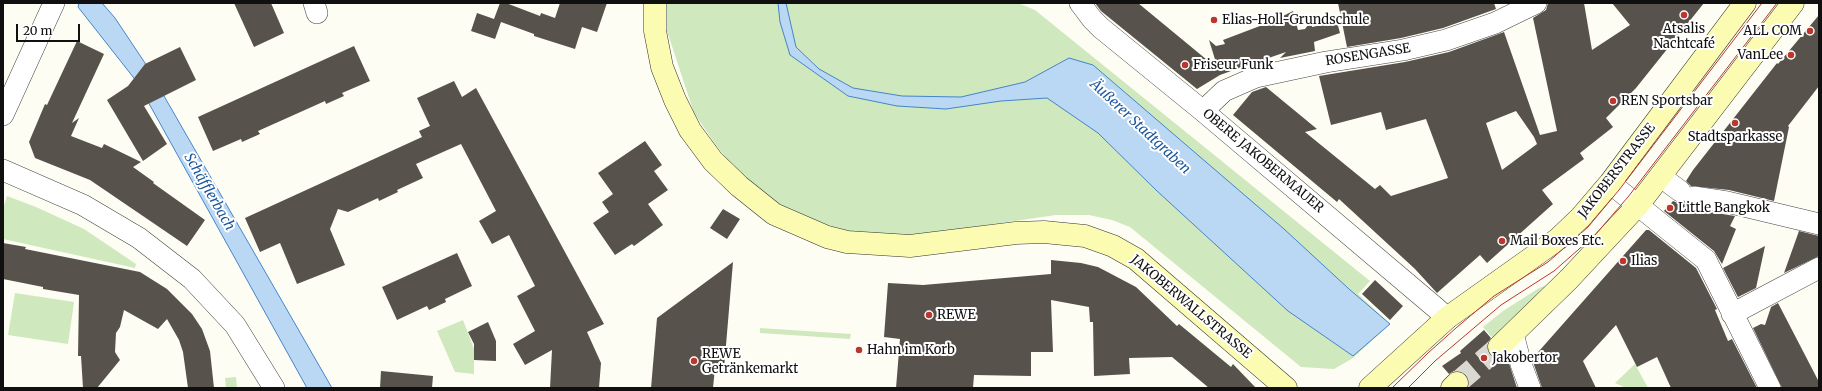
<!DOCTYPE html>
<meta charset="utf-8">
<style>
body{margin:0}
#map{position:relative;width:1822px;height:391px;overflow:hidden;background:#fefdf3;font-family:Merriweather,serif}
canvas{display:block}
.frame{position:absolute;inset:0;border:4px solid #101010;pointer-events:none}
.scale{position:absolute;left:16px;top:24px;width:64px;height:18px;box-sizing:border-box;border:2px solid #101010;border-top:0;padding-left:5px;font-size:12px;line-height:14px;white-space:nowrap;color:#101010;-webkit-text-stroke:3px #fff;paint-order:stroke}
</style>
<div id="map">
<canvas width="1822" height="391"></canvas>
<div class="frame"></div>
<div class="scale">20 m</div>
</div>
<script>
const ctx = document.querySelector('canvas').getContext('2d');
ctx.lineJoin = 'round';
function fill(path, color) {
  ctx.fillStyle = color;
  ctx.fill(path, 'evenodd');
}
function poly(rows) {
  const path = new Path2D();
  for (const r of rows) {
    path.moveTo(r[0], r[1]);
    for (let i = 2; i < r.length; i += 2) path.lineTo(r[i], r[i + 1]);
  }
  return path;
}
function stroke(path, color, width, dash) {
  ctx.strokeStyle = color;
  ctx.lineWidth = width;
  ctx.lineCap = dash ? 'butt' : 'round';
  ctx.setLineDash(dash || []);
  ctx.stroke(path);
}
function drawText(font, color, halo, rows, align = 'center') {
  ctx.font = font + ' Merriweather,serif';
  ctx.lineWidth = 4;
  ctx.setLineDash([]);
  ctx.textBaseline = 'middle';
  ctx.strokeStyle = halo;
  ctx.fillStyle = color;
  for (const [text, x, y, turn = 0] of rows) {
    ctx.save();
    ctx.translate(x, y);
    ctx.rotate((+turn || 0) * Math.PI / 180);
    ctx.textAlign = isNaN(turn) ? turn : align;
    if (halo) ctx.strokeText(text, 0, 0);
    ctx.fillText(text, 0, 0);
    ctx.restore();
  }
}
fill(poly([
 [667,3,1018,3,1035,10,1370,281,1358,294,1390,324,1353,358,1334,369,1301,367,1130,227,1112,220,1089,215,1056,215,911,236,849,234,819,225,776,204,740,175,716,145,694,113,667,31],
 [7,196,36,207,84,229,136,264,135,268,3,239,3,209],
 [1544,286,1548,287,1497,343,1483,327,1503,311,1539,288],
 [15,293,74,302,68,344,8,335],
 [463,320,474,349,474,374,455,372,437,331],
 [760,328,851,334,850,339,760,333],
 [1635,364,1648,388,1626,388,1615,383],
 [236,377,237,388,226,388,225,378]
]), '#cfe8bd');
const water = poly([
 [79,3,102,3,115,18,145,63,332,388,307,388,137,82,78,7,79,3],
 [778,3,786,3,796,47,819,69,853,88,902,96,961,97,1025,82,1069,58,1093,65,1284,229,1349,289,1390,324,1353,356,1288,311,1157,191,1098,133,1047,98,1001,101,946,109,897,106,848,96,790,55,780,22,778,3]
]);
fill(water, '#bad8f4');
stroke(water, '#4485c8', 1);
fill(poly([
 [234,3,271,3,284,33,254,47],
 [500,3,506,3,540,16,541,13,555,18,560,3,607,3,597,32,582,27,575,49,534,36,534,34,501,22,495,39,471,31,477,13,494,19],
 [1095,3,1138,3,1218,69,1209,40,1216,46,1225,44,1223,40,1273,21,1293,11,1298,30,1305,29,1312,20,1312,27,1337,22,1340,33,1314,42,1315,51,1280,58,1286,52,1254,63,1240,65,1242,67,1220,75,1197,89,1101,11],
 [1338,3,1494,3,1496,9,1443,28,1401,38,1347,47],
 [1548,3,1584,3,1592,50,1630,25,1612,3,1704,3,1636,88,1606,118,1613,127,1580,153,1584,159,1542,190,1553,204,1487,263,1480,255,1437,293,1415,269,1339,199,1337,202,1233,115,1252,92,1266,87,1317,129,1305,132,1375,189,1380,185,1391,196,1448,178,1426,119,1386,130,1381,112,1331,125,1319,76,1405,62,1449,52,1504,32,1540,135,1557,131,1533,18,1546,10],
 [1516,111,1534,137,1537,144,1502,170,1486,123],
 [1819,15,1819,86,1788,126,1789,127,1774,201,1729,190,1691,186,1686,181,1693,170,1777,63,1778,64],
 [77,41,104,54,72,123,79,118,71,136,102,148,104,144,141,162,133,167,154,182,153,183,205,220,187,246,90,180,35,158,29,142,45,104,47,105],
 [354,46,370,81,342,93,344,96,326,104,325,101,258,131,260,134,242,142,241,139,213,151,198,117],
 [180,47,196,80,144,106,167,144,143,161,107,100,128,86,145,64],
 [454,81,462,97,476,88,604,324,587,332,601,363,599,388,550,388,552,350,525,365,513,344,535,331,517,296,535,286,509,235,492,244,479,221,496,211,461,144,416,164,423,178,397,190,398,192,379,201,378,198,348,212,338,209,330,229,345,265,297,284,280,243,260,252,245,218,422,137,419,131,430,126,417,98],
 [645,141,662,165,654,171,668,190,648,204,663,225,634,246,632,244,615,255,593,223,609,212,602,202,613,194,598,173],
 [1673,201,1678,203,1683,202,1687,207,1692,209,1735,216,1730,226,1736,229,1722,264,1714,251,1664,211],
 [723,209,740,219,727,239,710,228],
 [1646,230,1649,230,1696,268,1717,309,1715,310,1728,341,1732,339,1757,388,1671,388,1657,357,1637,367,1616,325,1583,361,1596,388,1542,388,1532,359],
 [1799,231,1819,236,1819,256,1784,273],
 [3,243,26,247,25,249,140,272,167,289,192,314,202,329,210,351,214,388,188,388,183,352,179,340,167,319,158,329,124,310,120,327,116,333,115,352,120,360,97,388,83,388,81,356,78,356,79,295,43,289,43,287,3,279],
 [1765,246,1756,288,1738,297,1723,268],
 [457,253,472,286,445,299,446,302,429,310,427,306,397,320,382,287],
 [1051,260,1081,263,1098,267,1136,287,1177,326,1179,324,1231,367,1233,364,1256,388,1209,388,1172,357,1129,358,1130,374,1094,376,1093,322,1090,322,1089,307,1051,300,1053,352,1031,352,1031,376,974,375,973,388,896,388,900,339,884,337,888,283,923,285,1051,274],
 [733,262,724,369,715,368,713,388,651,388,657,318],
 [1375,280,1403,306,1390,320,1362,294],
 [1778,303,1819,382,1819,388,1782,388,1753,328,1761,324,1765,325,1771,307],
 [488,322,496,341,496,361,474,360,474,344,468,332],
 [1484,330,1491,338,1487,344,1487,350,1490,355,1496,359,1502,359,1507,357,1517,388,1468,388,1469,380,1466,374,1460,371,1454,371,1449,374,1442,366,1461,353,1460,351],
 [381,371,433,376,432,388,380,388]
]), '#58524d');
stroke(poly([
 [1457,383,1499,347]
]), '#dad9d1', 22, [22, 11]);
const street = poly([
 [314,3,317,13],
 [1080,3,1092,19,1101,28,1203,111,1436,308,1447,318],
 [1203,111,1224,91,1256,77,1326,62,1403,50,1446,40,1495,23,1536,3],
 [3,115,54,3],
 [3,170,83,205,139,238,192,279,235,325,274,388],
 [1660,176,1680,191],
 [1610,183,1706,260,1770,388],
 [1694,197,1727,202,1819,224],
 [1732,314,1819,268],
 [1513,334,1521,364,1530,388]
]);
const secondary = poly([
 [655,3,655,31,662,67,675,100,690,130,713,161,739,186,774,214,827,237,847,242,910,246,1016,233,1044,232,1085,236,1113,246,1136,259,1286,388],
 [1499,347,1569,279,1638,205,1793,3],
 [1370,388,1447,318,1558,239,1581,217,1610,183,1745,3],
 [1452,388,1457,383]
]);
stroke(street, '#434343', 22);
stroke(secondary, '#323232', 23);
stroke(street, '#fff', 21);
stroke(secondary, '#fbfbb1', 22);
stroke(poly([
 [1392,388,1428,353,1456,328,1494,296,1548,262,1588,227,1619,190,1762,3],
 [1408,388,1435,361,1501,305,1554,271,1595,235,1628,197,1777,3]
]), '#bb362d', 1);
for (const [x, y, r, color] of [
 [1684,15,4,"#bb362d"],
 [1214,20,4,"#bb362d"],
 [1810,31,4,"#bb362d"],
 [1791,55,4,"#bb362d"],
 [1185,65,4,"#bb362d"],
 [1613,101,4,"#bb362d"],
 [1735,123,4,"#bb362d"],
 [1670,208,4,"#bb362d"],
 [1502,241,4,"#bb362d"],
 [1623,261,4,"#bb362d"],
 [929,315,4,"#bb362d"],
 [859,350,4,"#bb362d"],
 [1484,358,4,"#bb362d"],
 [694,361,4,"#bb362d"]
]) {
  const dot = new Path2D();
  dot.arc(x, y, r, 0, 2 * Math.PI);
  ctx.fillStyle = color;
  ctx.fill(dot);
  stroke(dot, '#fff', 1.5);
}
drawText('13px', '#101010', '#fff', [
 ["Elias-Holl-Grundschule",1222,20],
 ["Atsalis",1684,29,"center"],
 ["Nachtcafé",1684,44,"center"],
 ["ALL COM",1802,31,"right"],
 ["VanLee",1783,55,"right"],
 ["Friseur Funk",1193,65],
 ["REN Sportsbar",1621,101],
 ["Stadtsparkasse",1735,137,"center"],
 ["Little Bangkok",1678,208],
 ["Mail Boxes Etc.",1510,241],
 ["Ilias",1631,261],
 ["REWE",937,315],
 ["Hahn im Korb",867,350],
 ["REWE",702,354],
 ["Getränkemarkt",702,369],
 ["Jakobertor",1492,358]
], 'left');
drawText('13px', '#101010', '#fff', [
 ["ROSENGASSE",1368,55,-9],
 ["OBERE JAKOBERMAUER",1263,161,40],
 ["JAKOBERSTRASSE",1617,171,-52],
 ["JAKOBERWALLSTRASSE",1191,307,40]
]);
drawText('italic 14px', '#1d579d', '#fff', [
 ["Äußerer Stadtgraben",1140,127,43],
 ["Schäfflerbach",209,192,60]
]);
</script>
